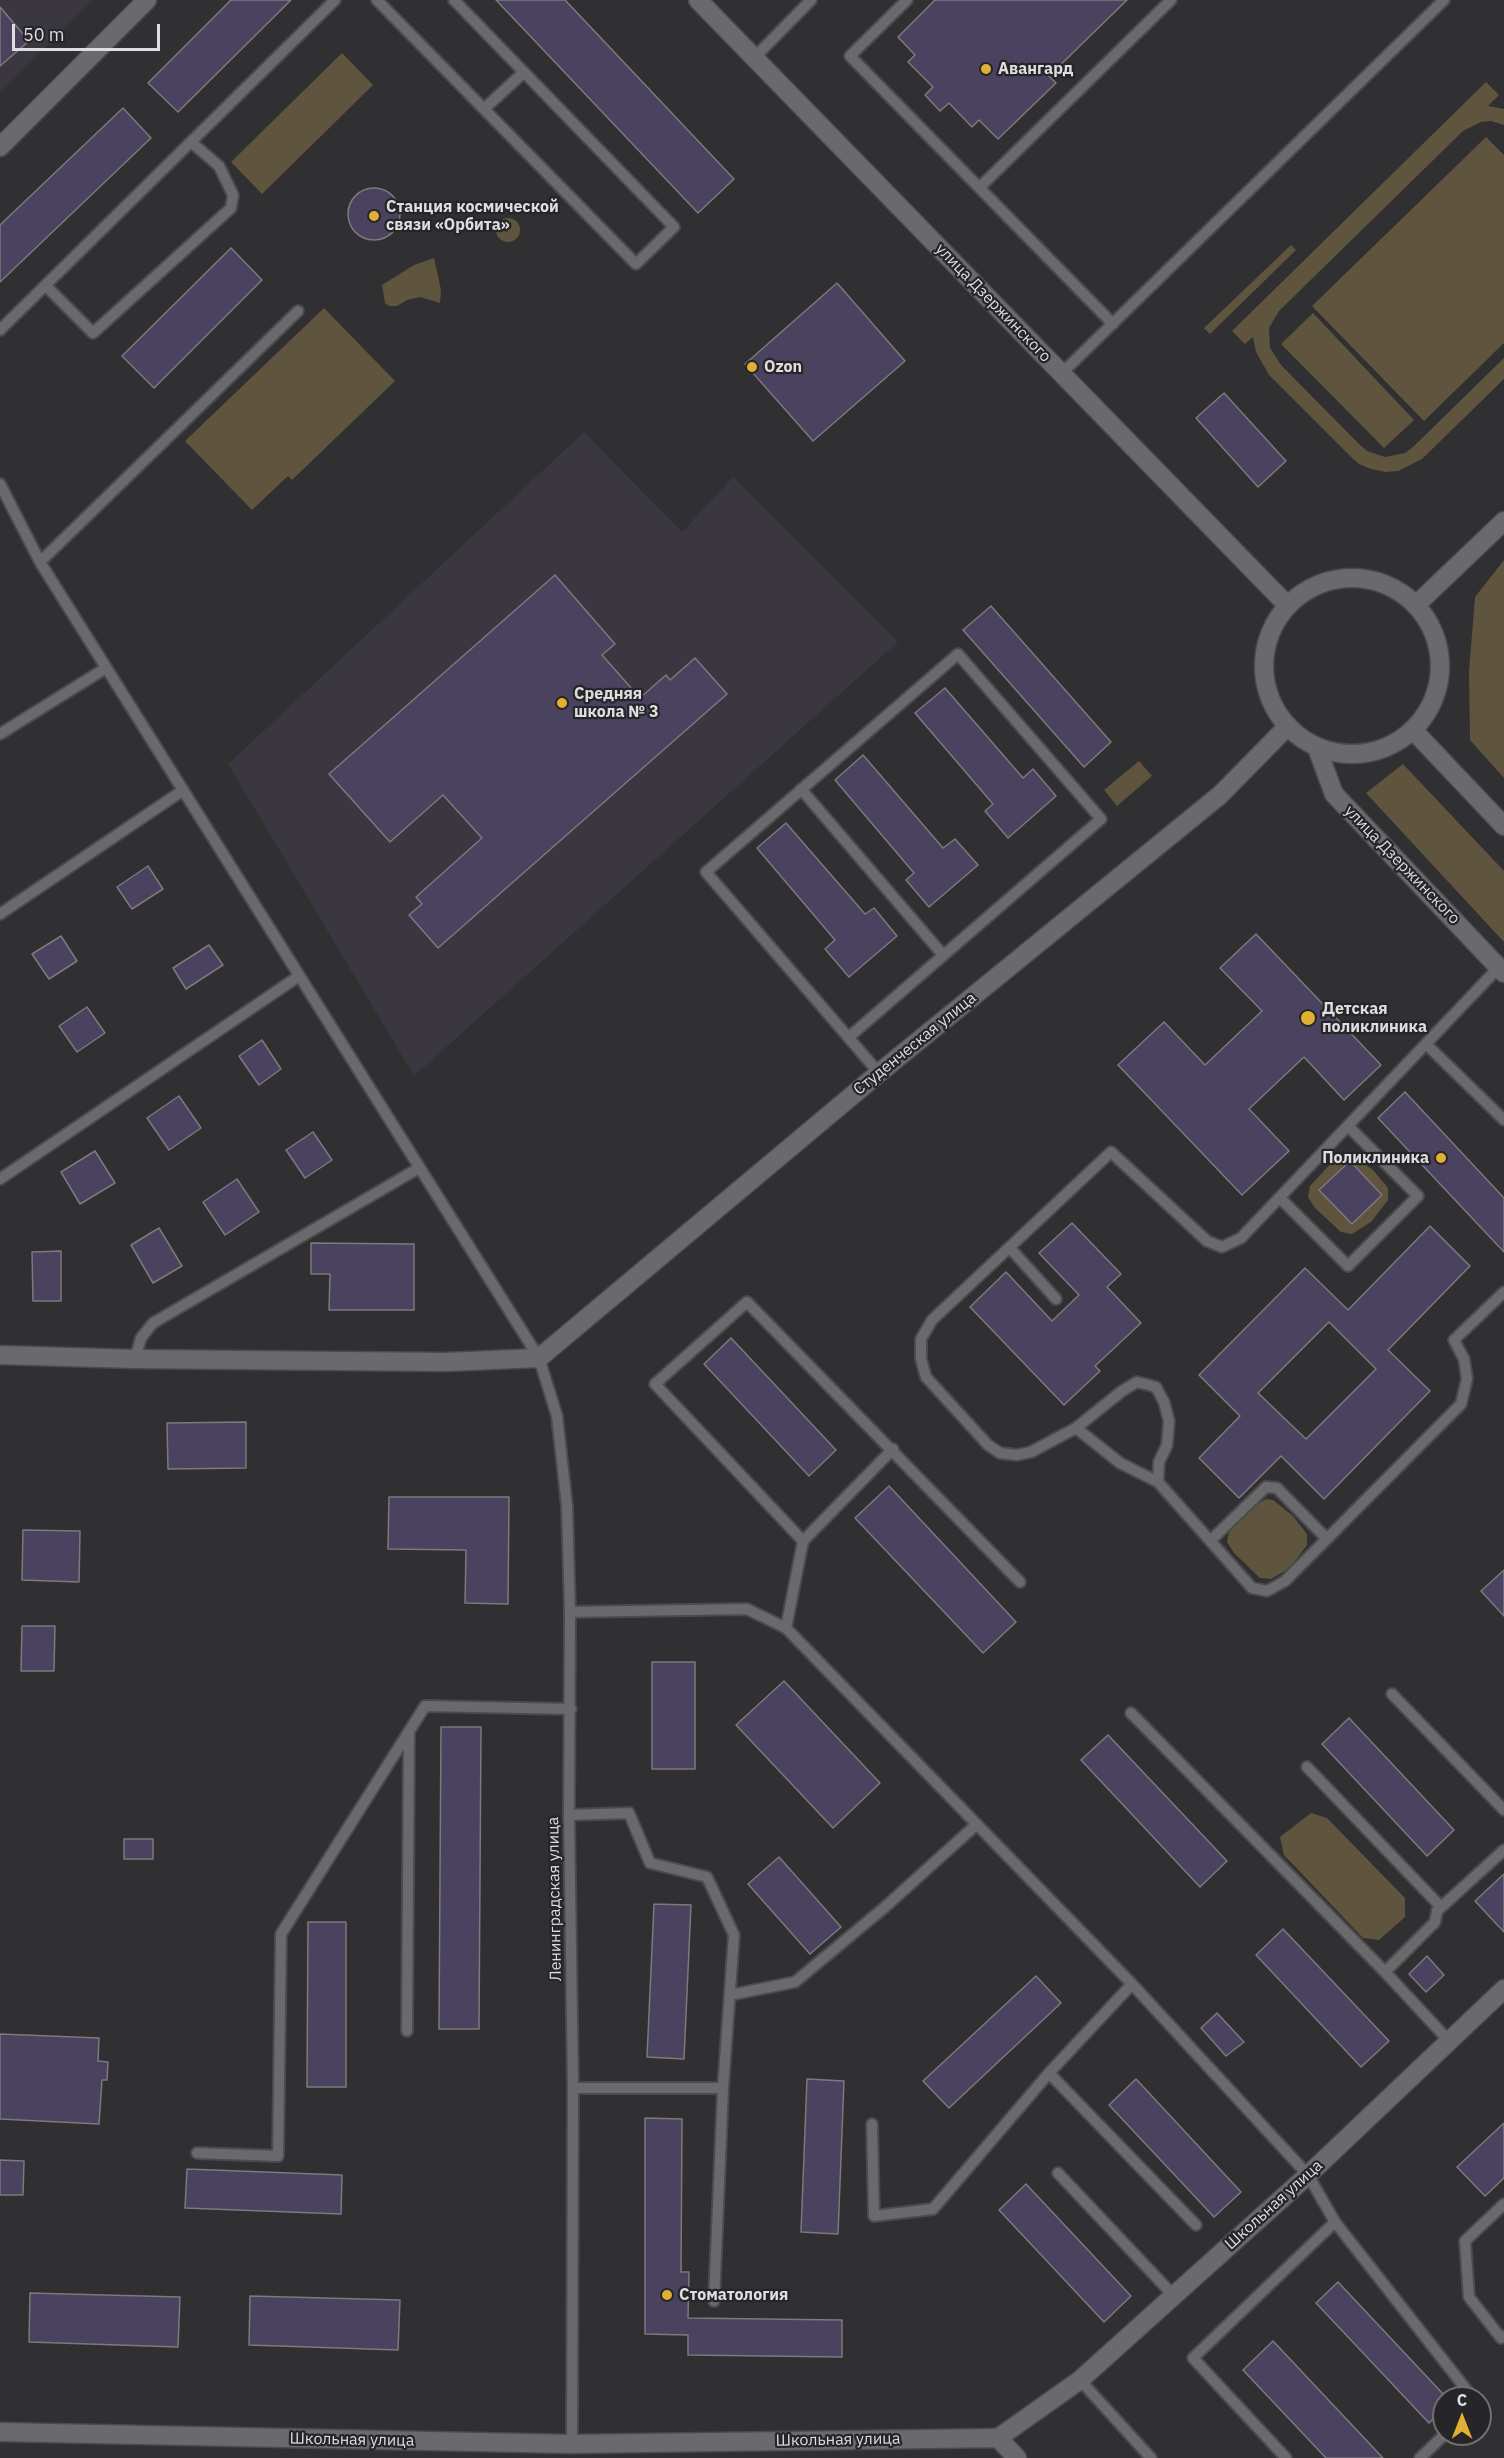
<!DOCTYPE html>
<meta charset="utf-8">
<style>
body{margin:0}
#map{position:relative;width:1504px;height:2458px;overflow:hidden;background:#302f32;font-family:"IBM Plex Sans",sans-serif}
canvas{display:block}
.north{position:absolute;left:1432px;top:2386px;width:60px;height:60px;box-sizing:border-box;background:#262528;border:2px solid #706f72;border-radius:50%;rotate:0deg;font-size:16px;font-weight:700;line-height:24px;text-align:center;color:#dedee0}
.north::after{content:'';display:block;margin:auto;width:21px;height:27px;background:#e1af34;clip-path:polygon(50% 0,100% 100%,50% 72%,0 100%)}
.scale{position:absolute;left:12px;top:24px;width:148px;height:27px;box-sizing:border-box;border:3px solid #dedee0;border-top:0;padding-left:8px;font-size:18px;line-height:21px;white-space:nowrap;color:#dedee0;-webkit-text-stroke:4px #262528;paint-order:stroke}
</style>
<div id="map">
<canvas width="1504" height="2458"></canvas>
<div class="north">С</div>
<div class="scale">50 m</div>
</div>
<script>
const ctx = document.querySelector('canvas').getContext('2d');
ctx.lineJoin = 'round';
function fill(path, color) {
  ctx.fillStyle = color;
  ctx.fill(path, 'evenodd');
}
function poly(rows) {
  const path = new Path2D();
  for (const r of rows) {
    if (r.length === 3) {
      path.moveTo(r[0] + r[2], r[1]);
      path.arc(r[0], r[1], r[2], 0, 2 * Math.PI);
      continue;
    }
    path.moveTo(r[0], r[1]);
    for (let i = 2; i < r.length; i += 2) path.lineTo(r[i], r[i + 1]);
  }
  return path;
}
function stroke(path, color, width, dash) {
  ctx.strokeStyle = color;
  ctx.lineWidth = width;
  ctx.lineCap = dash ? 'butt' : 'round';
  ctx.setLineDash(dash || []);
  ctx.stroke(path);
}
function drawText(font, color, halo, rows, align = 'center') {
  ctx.font = font + ' "IBM Plex Sans",sans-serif';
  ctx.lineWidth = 4.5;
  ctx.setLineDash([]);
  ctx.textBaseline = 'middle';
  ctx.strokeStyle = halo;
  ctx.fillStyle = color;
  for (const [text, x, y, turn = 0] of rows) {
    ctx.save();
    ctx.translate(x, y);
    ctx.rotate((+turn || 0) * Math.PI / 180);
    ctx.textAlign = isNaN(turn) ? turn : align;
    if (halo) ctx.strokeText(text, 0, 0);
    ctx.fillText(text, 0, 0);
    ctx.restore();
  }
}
fill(poly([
 [0,0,93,0,0,93],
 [584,432,682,532,733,477,898,642,414,1076,228,764]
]), '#3a3740');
fill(poly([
 [342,53,373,85,262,194,231,162],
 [1486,82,1499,95,1488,106,1504,109,1504,125,1491,121,1481,122,1463,131,1279,311,1269,328,1270,348,1281,365,1359,444,1367,451,1385,457,1405,453,1413,447,1504,358,1504,379,1422,459,1398,471,1385,472,1371,469,1359,464,1349,455,1269,375,1256,352,1253,337,1245,344,1232,331],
 [1486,137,1504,155,1504,343,1424,421,1312,306],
 [508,230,12],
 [1291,245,1296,250,1210,334,1204,328],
 [434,258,441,290,440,303,420,297,407,300,397,306,389,306,385,303,382,285,414,265],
 [324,308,395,381,292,480,288,476,252,510,185,441],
 [1313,313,1414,420,1384,448,1281,344],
 [1504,560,1504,778,1470,740,1469,671,1475,597],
 [1139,761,1152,776,1117,806,1104,790],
 [1403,764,1504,871,1504,942,1366,793],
 [1347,1153,1354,1155,1374,1171,1388,1188,1388,1200,1371,1222,1352,1234,1341,1232,1315,1208,1308,1197,1310,1186,1334,1160],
 [1266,1499,1273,1500,1293,1516,1307,1534,1307,1545,1290,1568,1271,1579,1260,1578,1234,1553,1227,1542,1229,1532,1253,1506],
 [1311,1813,1327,1818,1405,1898,1405,1917,1379,1940,1363,1938,1284,1855,1280,1837]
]), '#5f543e');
const building = poly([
 [231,0,291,0,178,112,148,83,231,0],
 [496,0,565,0,734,179,698,213,496,0],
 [935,0,1127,0,1049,76,1056,83,998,139,979,120,972,127,949,103,940,111,925,95,933,87,908,62,915,55,898,37,935,0],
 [0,7,29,41,0,66,0,7],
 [123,108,151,138,0,282,0,225,123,108],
 [374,214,26],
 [231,248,262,280,154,388,122,356,231,248],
 [837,283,905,361,813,441,745,364,837,283],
 [1224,393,1286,461,1258,487,1196,418,1224,393],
 [555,575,615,644,602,655,640,698,666,675,670,680,695,658,727,694,438,948,409,915,422,904,416,897,482,838,443,795,390,842,329,774,555,575],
 [991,606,1111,742,1084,767,963,630,991,606],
 [945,688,1023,778,1033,769,1056,796,1008,838,985,811,993,804,915,713,945,688],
 [863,755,943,848,955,839,978,865,929,907,906,880,914,873,835,780,863,755],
 [786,823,865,914,874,908,897,936,849,977,825,949,835,940,757,848,786,823],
 [148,866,163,889,132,909,117,887,148,866],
 [1256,934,1381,1065,1344,1100,1304,1057,1249,1109,1289,1151,1242,1195,1118,1065,1164,1022,1205,1065,1262,1011,1220,968,1256,934],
 [61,936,77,961,49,979,32,954,61,936],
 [209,945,223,965,186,989,173,968,209,945],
 [87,1007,105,1033,77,1052,59,1026,87,1007],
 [262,1040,281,1069,259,1085,239,1056,262,1040],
 [1405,1092,1504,1198,1504,1252,1378,1118,1405,1092],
 [179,1096,201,1128,169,1150,147,1118,179,1096],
 [313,1132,332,1160,305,1178,286,1150,313,1132],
 [95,1151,115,1183,80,1204,61,1172,95,1151],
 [1350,1161,1382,1195,1352,1224,1319,1190,1350,1161],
 [237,1179,259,1212,225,1235,203,1202,237,1179],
 [1072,1223,1121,1274,1107,1287,1141,1323,1095,1366,1100,1371,1064,1405,970,1307,1006,1272,1052,1321,1079,1295,1039,1253,1072,1223],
 [1430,1226,1470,1266,1388,1350,1430,1391,1324,1499,1281,1456,1239,1498,1199,1458,1240,1416,1199,1375,1305,1268,1348,1310,1430,1226],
 [1329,1322,1376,1369,1306,1439,1258,1393,1329,1322],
 [159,1228,182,1266,153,1283,131,1245,159,1228],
 [311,1243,414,1244,414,1310,329,1310,330,1274,311,1274,311,1243],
 [61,1251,61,1301,33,1301,32,1252,61,1251],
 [731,1338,836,1450,809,1476,704,1364,731,1338],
 [246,1422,246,1468,168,1469,167,1423,246,1422],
 [889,1486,1016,1622,983,1653,855,1518,889,1486],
 [389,1497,509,1497,508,1604,465,1603,466,1550,388,1549,389,1497],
 [23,1530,80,1531,79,1582,22,1580,23,1530],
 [1504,1570,1504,1616,1481,1591,1504,1570],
 [22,1626,55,1626,54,1671,21,1671,22,1626],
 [652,1662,695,1662,695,1769,652,1769,652,1662],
 [784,1681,880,1783,833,1828,736,1725,784,1681],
 [1349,1718,1454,1830,1427,1856,1322,1744,1349,1718],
 [441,1727,481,1727,479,2029,439,2029,441,1727],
 [1108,1735,1227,1861,1200,1887,1081,1760,1108,1735],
 [124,1839,153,1839,153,1859,124,1859,124,1839],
 [779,1857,841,1927,810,1954,748,1884,779,1857],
 [1504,1874,1504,1932,1475,1901,1504,1874],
 [654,1904,691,1905,684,2059,647,2057,654,1904],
 [308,1922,346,1922,346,2087,307,2087,308,1922],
 [1283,1929,1389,2041,1361,2067,1256,1955,1283,1929],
 [1427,1956,1444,1975,1426,1992,1409,1974,1427,1956],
 [1036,1976,1061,2003,949,2108,923,2081,1036,1976],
 [1217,2013,1244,2042,1226,2056,1201,2028,1217,2013],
 [0,2034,99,2038,98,2061,108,2062,107,2080,102,2080,99,2124,0,2119,0,2034],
 [807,2079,844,2081,838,2234,801,2232,807,2079],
 [1136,2079,1241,2192,1214,2217,1109,2105,1136,2079],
 [645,2118,682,2119,681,2272,689,2272,688,2318,842,2320,842,2357,688,2355,688,2335,645,2334,645,2118],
 [1504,2123,1504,2178,1485,2196,1457,2167,1504,2123],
 [0,2160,24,2161,23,2195,0,2195,0,2160],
 [187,2169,342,2175,341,2214,185,2208,187,2169],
 [1026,2184,1131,2296,1104,2322,999,2210,1026,2184],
 [1338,2282,1444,2395,1444,2409,1429,2423,1316,2303,1338,2282],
 [30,2293,180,2297,178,2347,29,2342,30,2293],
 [250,2296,400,2300,398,2350,249,2345,250,2296],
 [1273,2341,1383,2458,1326,2458,1243,2370,1273,2341]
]);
fill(building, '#4a425e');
stroke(building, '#7b7a7d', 1.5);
const service = poly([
 [377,0,636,264,674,227,454,0],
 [907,0,850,56,1113,324],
 [754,58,811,0],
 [484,109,524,72],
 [980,187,1171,0],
 [46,286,93,333,231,208,233,195,219,166,191,142],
 [0,330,335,0],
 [1061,374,1444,0],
 [0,484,40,562,539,1358,557,1416,567,1506,570,1612,569,1815,573,2088,572,2444],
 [40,562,298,311],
 [0,734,106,668],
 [801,789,943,955],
 [0,914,182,791],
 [1499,967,1241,1238,1222,1247,1207,1241,1111,1152,932,1320,921,1339,921,1359,926,1377,988,1445,1000,1453,1017,1455,1031,1452,1076,1428,1122,1391,1137,1382,1156,1387,1164,1402,1169,1421,1167,1445,1159,1462,1158,1482,1252,1588,1267,1591,1285,1581,1461,1404,1467,1379,1464,1359,1454,1340,1504,1292],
 [849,1037,1101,819,958,654,706,872,879,1073],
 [1426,1044,1504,1120],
 [0,1179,299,976],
 [1280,1198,1348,1266,1418,1196,1348,1126],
 [1010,1248,1056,1299],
 [135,1359,141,1338,153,1323,419,1168],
 [1076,1428,1120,1463,1158,1482],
 [803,1541,893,1449],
 [1210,1541,1266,1487,1277,1488,1327,1539],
 [570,1612,747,1609,786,1628,1132,1984,1308,2175,1335,2222,1473,2398],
 [786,1628,803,1541,655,1384,747,1302,1020,1582],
 [1392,1694,1504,1810],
 [1131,1713,1385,1972],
 [1307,1767,1441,1907],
 [569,1815,629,1813,650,1863,707,1877,734,1935,723,2088,573,2088],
 [730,1995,795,1982,885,1907,977,1824],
 [407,2031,409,1732],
 [1450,2042,1385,1972,1435,1922,1437,1911,1504,1850],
 [1049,2073,1196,2225],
 [872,2124,874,2216,933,2209,1049,2073,1132,1984],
 [197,2153,278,2156,281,1934,425,1706,571,1709],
 [1058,2173,1174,2296],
 [1504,2204,1465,2241,1469,2297,1501,2338,1504,2336],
 [714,2301,723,2088],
 [1080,2380,1151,2458],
 [1286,2458,1193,2358,1335,2222],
 [1420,2458,1445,2434]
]);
const minor = poly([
 [0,147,147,0],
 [0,1355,135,1359,446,1362,539,1358,879,1073,1220,795,1288,726],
 [0,2432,572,2444,998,2438,1017,2458]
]);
const tertiary = poly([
 [698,0,1288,606],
 [1352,666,88],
 [1416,605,1504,521],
 [1413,730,1504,826],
 [1317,748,1334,794,1504,973],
 [998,2438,1080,2380,1308,2175,1504,1989]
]);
stroke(service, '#4b4b4d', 14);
stroke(minor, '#4b4b4d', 21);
stroke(tertiary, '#4b4b4d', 21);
stroke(service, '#6a6a6c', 10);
stroke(minor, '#6a6a6c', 18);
stroke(tertiary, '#6a6a6c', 18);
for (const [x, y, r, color] of [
 [986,69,6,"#e1af34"],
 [374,216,6,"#e1af34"],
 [752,367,6,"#e1af34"],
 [562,703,6,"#e1af34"],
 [1308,1018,8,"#e1af34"],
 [1441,1158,6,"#e1af34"],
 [667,2295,6,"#e1af34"]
]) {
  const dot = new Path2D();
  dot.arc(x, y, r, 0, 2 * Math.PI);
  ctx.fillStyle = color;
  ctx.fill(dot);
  stroke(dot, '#262528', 2);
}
drawText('bold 16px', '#dedee0', '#262528', [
 ["Авангард",998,69],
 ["Станция космической",386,207],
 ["связи «Орбита»",386,225],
 ["Ozon",764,367],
 ["Средняя",574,694],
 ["школа № 3",574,712],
 ["Детская",1322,1009],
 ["поликлиника",1322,1027],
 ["Поликлиника",1429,1158,"right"],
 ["Стоматология",679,2295]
], 'left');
drawText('16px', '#dedee0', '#262528', [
 ["улица Дзержинского",993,303,46],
 ["улица Дзержинского",1402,865,46],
 ["Студенческая улица",915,1044,-39],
 ["Ленинградская улица",555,1899,-91],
 ["Школьная улица",1274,2205,-42],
 ["Школьная улица",352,2440,1],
 ["Школьная улица",838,2440,-1]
]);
</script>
